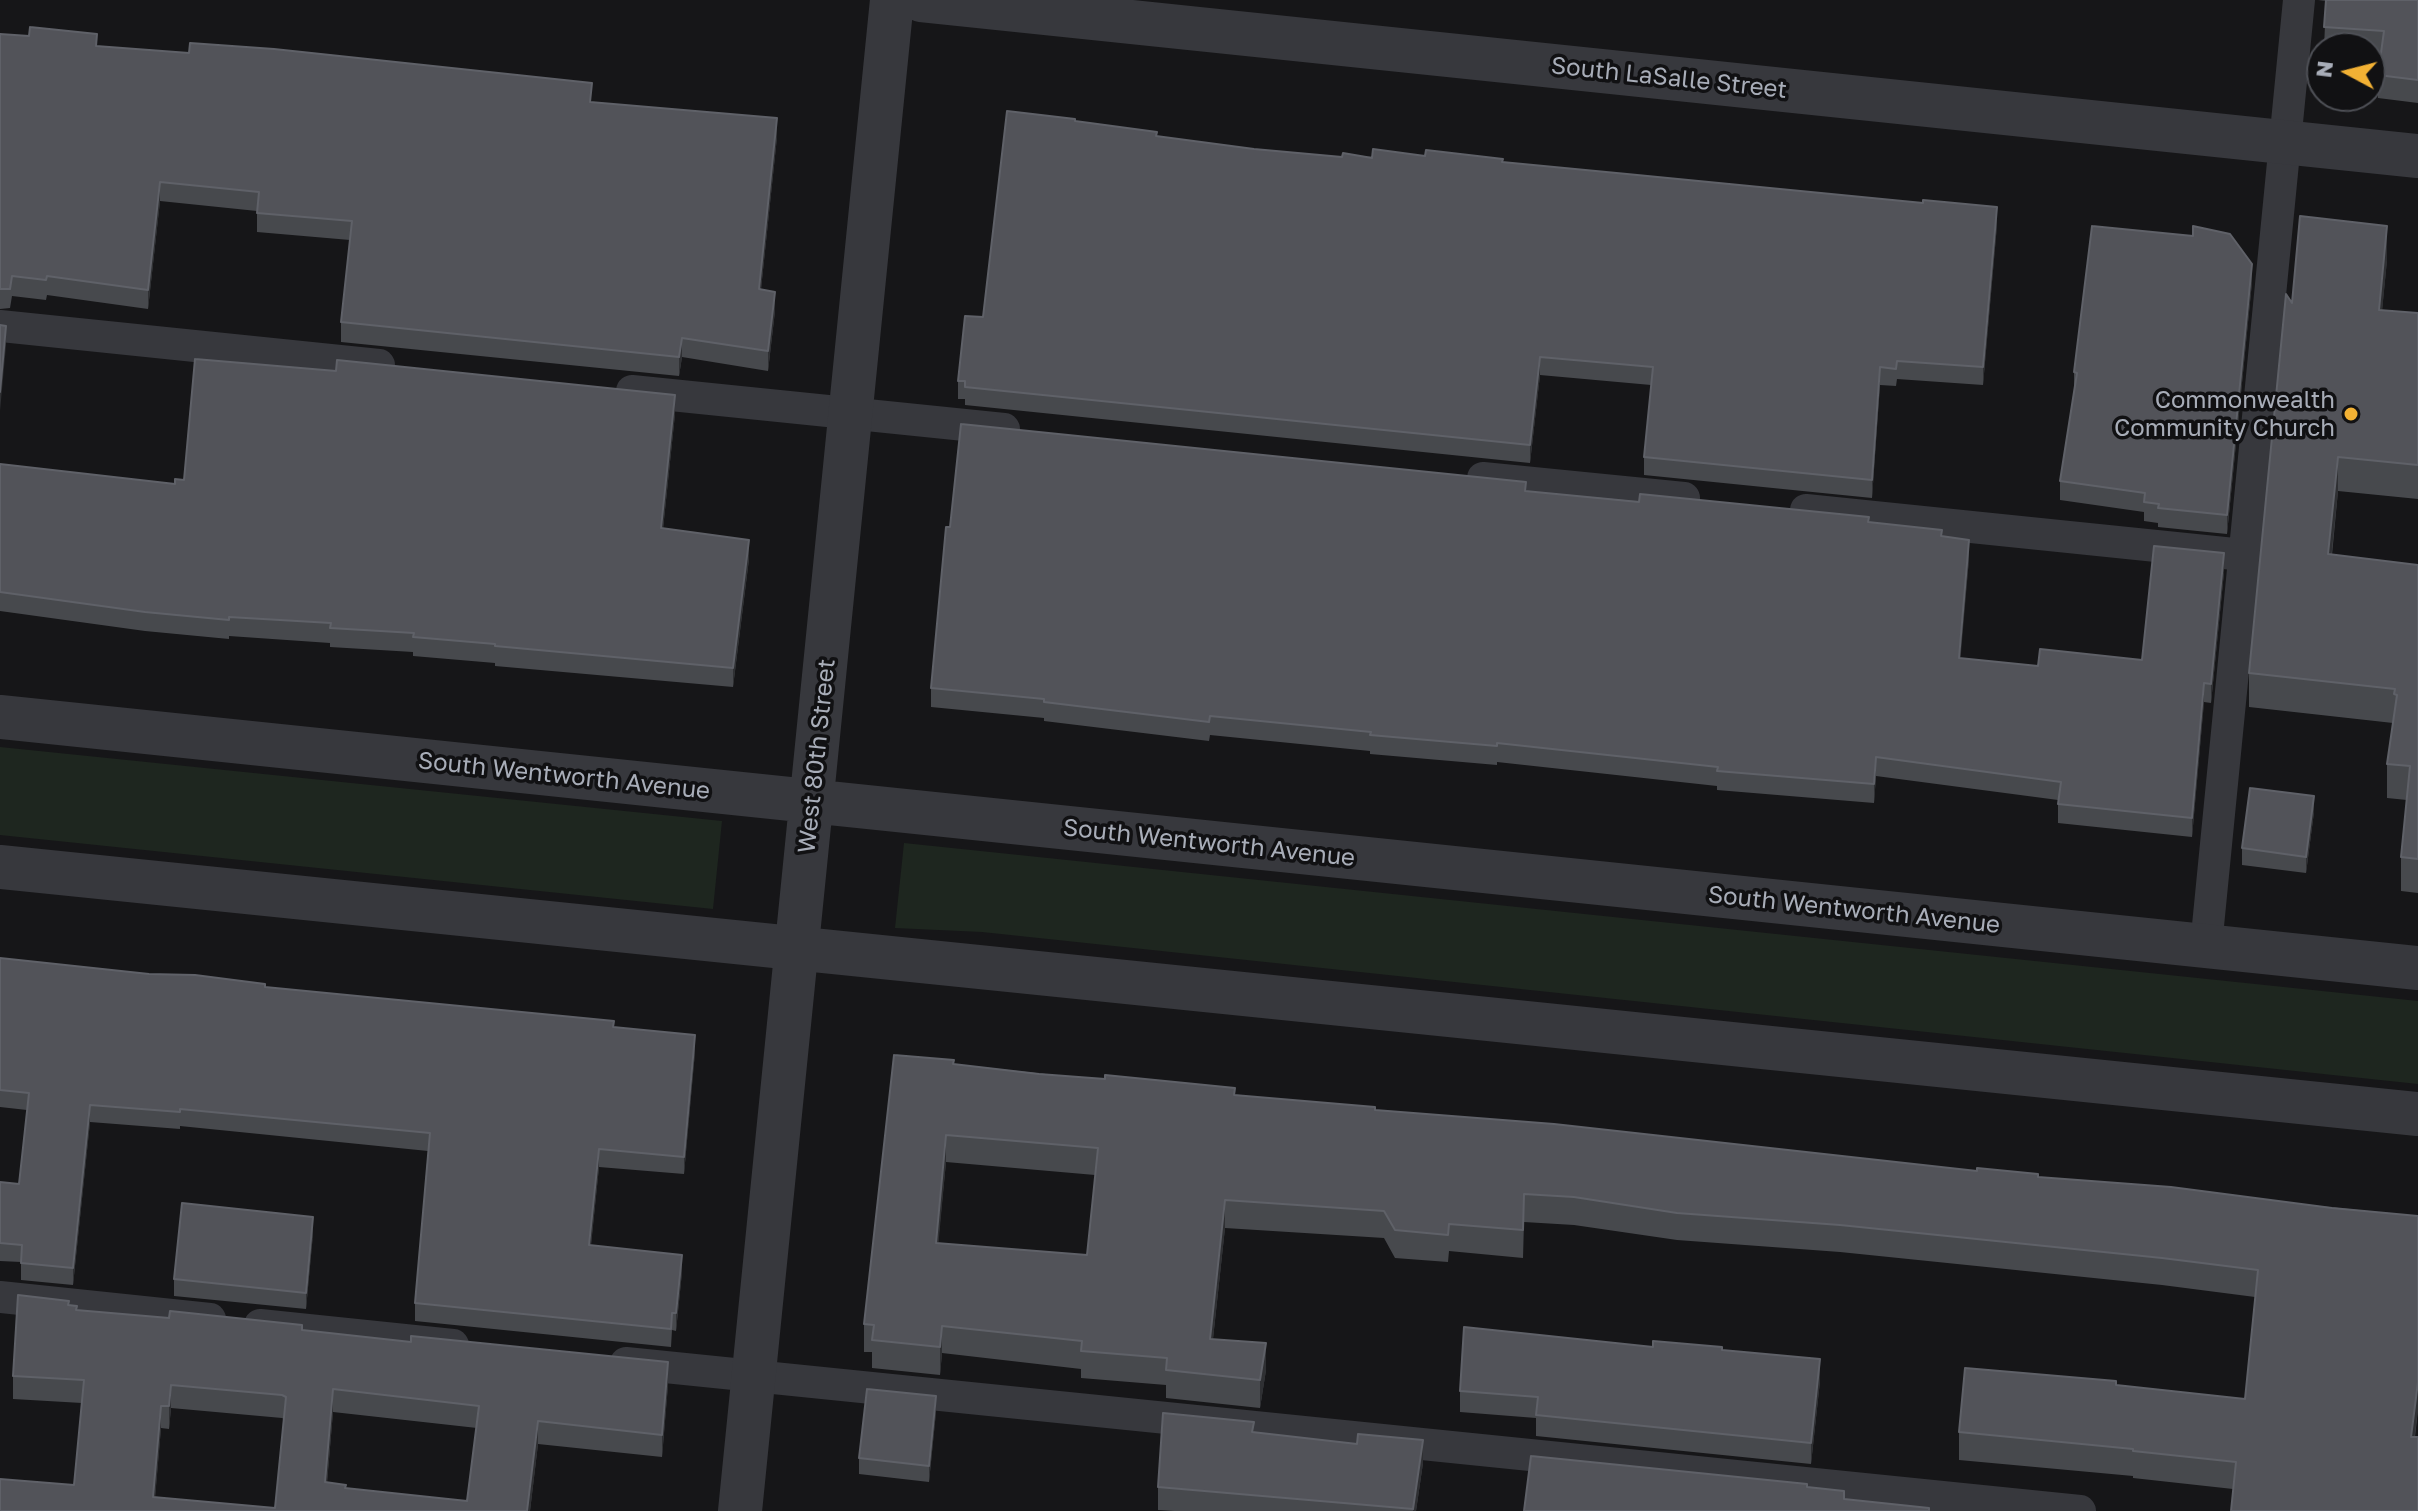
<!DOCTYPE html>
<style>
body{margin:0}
#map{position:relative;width:2418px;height:1511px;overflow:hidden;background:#161618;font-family:"Golos Text",sans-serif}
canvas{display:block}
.north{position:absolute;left:2306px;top:32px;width:80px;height:80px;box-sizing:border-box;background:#111113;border:2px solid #4d4f55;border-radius:50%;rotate:277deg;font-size:22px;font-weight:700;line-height:32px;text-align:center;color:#a8adb8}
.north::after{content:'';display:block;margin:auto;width:28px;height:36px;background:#f2b134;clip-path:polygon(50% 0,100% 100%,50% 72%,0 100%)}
</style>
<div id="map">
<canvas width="2418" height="1511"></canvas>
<div class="north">N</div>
</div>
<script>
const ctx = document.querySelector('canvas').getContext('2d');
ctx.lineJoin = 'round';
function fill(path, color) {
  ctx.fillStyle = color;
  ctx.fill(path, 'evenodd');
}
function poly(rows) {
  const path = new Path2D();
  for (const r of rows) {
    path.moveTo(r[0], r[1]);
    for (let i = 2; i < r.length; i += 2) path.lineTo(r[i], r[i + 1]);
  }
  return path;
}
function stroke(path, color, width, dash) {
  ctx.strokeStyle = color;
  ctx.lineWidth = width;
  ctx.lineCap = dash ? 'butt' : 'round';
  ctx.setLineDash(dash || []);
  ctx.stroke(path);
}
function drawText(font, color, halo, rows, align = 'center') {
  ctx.font = font + ' "Golos Text",sans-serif';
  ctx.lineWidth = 7;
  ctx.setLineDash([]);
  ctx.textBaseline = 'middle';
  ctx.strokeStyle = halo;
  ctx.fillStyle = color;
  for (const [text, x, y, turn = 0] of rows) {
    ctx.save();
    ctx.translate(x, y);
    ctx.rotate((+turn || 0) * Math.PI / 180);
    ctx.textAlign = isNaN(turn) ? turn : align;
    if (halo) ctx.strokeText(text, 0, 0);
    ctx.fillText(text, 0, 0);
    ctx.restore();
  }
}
fill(poly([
 [0,747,722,821,713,909,0,835],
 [904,843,2418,1001,2418,1084,982,932,895,928]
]), '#1e261f');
stroke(poly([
 [0,326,379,365],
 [632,391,1004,429],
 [1483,478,1684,498],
 [1806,510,2244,555],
 [2206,946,2299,0],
 [0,1297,210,1319],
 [260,1325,453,1345],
 [626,1363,2080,1511]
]), '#37383d', 32);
stroke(poly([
 [921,0,2418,156],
 [0,717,2418,968],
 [0,867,2418,1114],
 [740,1511,892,0]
]), '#37383d', 44);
fill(poly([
 [2318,0,2418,0,2418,103,2378,98,2378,75,2381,54,2370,53,2370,48,2324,48,2326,1],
 [0,34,97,46,592,102,777,137,761,289,775,311,768,371,682,357,679,376,341,342,341,322,350,240,257,232,257,211,160,201,148,309,47,295,46,300,12,296,10,308,0,309],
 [1075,121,1157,136,1254,149,1342,157,1425,156,1503,162,1997,225,1983,385,1897,379,1896,386,1880,385,1872,498,1644,475,1644,457,1651,385,1540,375,1530,463,965,405,965,399,958,399,958,381,983,317],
 [2387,260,2382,310,2418,313,2418,499,2338,491,2332,555,2418,565,2418,893,2401,891,2401,857,2407,800,2387,798,2387,764,2393,723,2249,707,2249,673,2292,303],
 [2252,282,2227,534,2158,527,2158,523,2144,521,2144,512,2060,500,2060,481,2074,391,2074,372],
 [675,414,663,529,749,559,733,687,495,666,495,663,413,656,413,652,330,647,330,643,229,636,229,639,145,631,0,611,0,464,175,484,184,480],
 [1526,491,1869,522,1942,536,1969,559,1960,658,2038,666,2142,660,2224,572,2211,703,2204,702,2192,837,2058,823,2058,800,1876,776,1874,803,1717,790,1717,786,1497,762,1497,765,1370,754,1370,751,1210,735,1209,741,1044,721,1044,718,931,707,931,688],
 [2314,812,2306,873,2242,865,2242,848],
 [0,958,265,987,614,1027,695,1052,684,1174,599,1167,591,1245,682,1272,676,1331,672,1330,671,1347,415,1321,415,1303,428,1151,180,1126,180,1129,90,1122,73,1285,21,1280,21,1262,0,1261,0,1182,19,1184,27,1110,0,1107],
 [954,1064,1375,1110,2418,1216,2418,1409,2415,1437,2233,1489,2133,1478,2133,1476,1959,1460,1959,1432,2116,1385,2245,1399,2255,1297,2162,1285,1840,1252,1677,1240,1574,1225,1524,1222,1523,1258,1449,1251,1448,1262,1395,1258,1384,1238,1225,1228,1213,1339,1266,1370,1260,1408,1166,1398,1166,1385,1081,1378,1081,1369,942,1353,940,1375,872,1368,872,1352,864,1352,864,1324],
 [946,1162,1095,1175,1087,1255,938,1243],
 [313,1234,306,1309,174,1296,174,1279],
 [69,1305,77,1310,302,1330,668,1385,662,1457,538,1444,530,1511,0,1511,74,1485,82,1403,13,1399,13,1376],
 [171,1408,282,1418,284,1419,275,1508,155,1497,161,1428,169,1429],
 [333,1412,477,1428,467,1501,346,1488,327,1483],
 [1653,1347,1722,1350,1820,1381,1811,1464,1536,1436,1536,1418,1460,1412,1460,1391],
 [936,1412,929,1482,859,1474,859,1458],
 [1254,1432,1357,1444,1423,1463,1416,1511,1174,1511,1158,1510,1158,1487]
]), '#47494d');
fill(poly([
 [777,118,777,137,759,308,759,289],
 [160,182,160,201,148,309,148,290],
 [1997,207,1997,225,1983,385,1983,367],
 [2387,226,2387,260,2379,344,2379,310],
 [2252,264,2252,282,2227,534,2227,515],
 [775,292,775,311,768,371,768,351],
 [6,326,6,346,0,411,0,392],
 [682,338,682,357,679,376,679,357],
 [1540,357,1540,375,1530,463,1530,445],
 [1880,367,1880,385,1872,498,1872,480],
 [675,395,675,414,661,548,661,528],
 [2338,457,2338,491,2328,588,2328,554],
 [749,540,749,559,733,687,733,668],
 [1969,540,1969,559,1959,677,1959,658],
 [2224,553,2224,572,2211,703,2211,684],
 [2204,683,2204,702,2192,837,2192,818],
 [1876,757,1876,776,1874,803,1874,784],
 [2314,796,2314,812,2306,873,2306,857],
 [695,1035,695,1052,684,1174,684,1157],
 [90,1105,90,1122,73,1285,73,1268],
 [946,1135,946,1162,936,1270,936,1243],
 [599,1149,599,1167,589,1262,589,1245],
 [1225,1200,1225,1228,1210,1366,1210,1339],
 [313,1217,313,1234,306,1309,306,1293],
 [682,1255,682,1272,676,1331,676,1313],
 [942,1326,942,1353,940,1375,940,1347],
 [1266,1343,1266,1370,1260,1408,1260,1380],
 [1820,1359,1820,1381,1811,1464,1811,1443],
 [668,1362,668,1385,662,1457,662,1435],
 [2418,1382,2418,1409,2411,1464,2411,1437],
 [171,1385,171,1408,169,1429,169,1406],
 [333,1389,333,1412,325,1505,325,1482],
 [936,1396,936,1412,929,1482,929,1466],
 [161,1406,161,1428,154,1511,153,1497],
 [538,1421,538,1444,530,1511,527,1511],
 [1423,1440,1423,1463,1416,1511,1413,1511]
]), '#2f3033');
const building = poly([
 [2326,0,2418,0,2418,80,2378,75,2384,31,2324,27,2326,0],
 [30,27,97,34,96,46,189,53,190,43,274,49,592,83,590,102,777,118,759,289,775,292,768,351,682,338,679,357,341,322,352,221,257,213,259,192,160,182,148,290,47,276,46,280,12,276,10,289,0,289,0,34,29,36,30,27],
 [1007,111,1075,119,1075,121,1157,132,1156,136,1254,149,1342,157,1343,153,1372,158,1373,149,1425,156,1426,150,1503,159,1502,162,1627,174,1923,203,1923,200,1997,207,1983,367,1897,361,1896,369,1880,367,1872,480,1644,457,1653,367,1540,357,1530,445,965,387,965,381,958,381,965,316,983,317,1007,111],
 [2300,216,2387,226,2379,310,2418,313,2418,465,2338,457,2328,554,2418,565,2418,859,2401,857,2410,766,2387,764,2397,695,2394,694,2395,689,2249,673,2286,294,2292,303,2300,216],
 [2092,226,2193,236,2193,226,2230,234,2252,264,2227,515,2158,508,2159,504,2144,502,2145,493,2060,481,2077,373,2074,372,2092,226],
 [0,325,6,326,0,392,0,325],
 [195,359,336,371,337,360,675,395,661,528,749,540,733,668,495,646,495,644,413,637,414,633,330,628,331,623,229,617,229,620,145,612,0,592,0,464,175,484,175,479,184,480,195,359],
 [961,424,1526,482,1525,491,1639,502,1640,494,1869,517,1868,522,1942,530,1941,536,1969,540,1959,658,2038,666,2040,649,2142,660,2154,546,2224,553,2211,684,2204,683,2192,818,2058,804,2061,782,1876,757,1874,784,1717,771,1718,767,1497,743,1497,746,1370,735,1371,732,1210,716,1209,722,1044,702,1044,699,931,688,946,527,950,527,961,424],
 [2250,788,2314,796,2306,857,2242,848,2250,788],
 [0,958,149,974,195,975,265,984,265,987,614,1021,613,1027,695,1035,684,1157,599,1149,589,1245,682,1255,676,1313,672,1313,671,1329,415,1303,430,1133,180,1109,180,1112,90,1105,73,1268,21,1263,22,1245,0,1243,0,1182,19,1184,29,1093,0,1090,0,958],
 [894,1055,954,1060,953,1064,1039,1074,1105,1079,1105,1075,1235,1088,1234,1095,1375,1107,1375,1110,1554,1124,1977,1171,1977,1168,2038,1174,2038,1177,2171,1187,2332,1208,2418,1216,2418,1382,2411,1437,2418,1437,2418,1511,2231,1511,2236,1462,2133,1451,2133,1449,1959,1432,1965,1368,2116,1381,2116,1385,2245,1399,2258,1270,2162,1258,1840,1225,1677,1213,1574,1197,1524,1194,1523,1230,1449,1224,1448,1235,1395,1230,1384,1211,1225,1200,1210,1339,1266,1343,1260,1380,1166,1370,1167,1358,1081,1351,1082,1341,942,1326,940,1347,872,1340,874,1325,864,1324,894,1055],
 [946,1135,1098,1148,1087,1255,936,1243,946,1135],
 [182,1203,313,1217,306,1293,174,1279,182,1203],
 [18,1295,69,1301,68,1305,77,1306,76,1310,169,1318,170,1311,302,1325,302,1330,411,1342,411,1336,668,1362,662,1435,538,1421,527,1511,0,1511,0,1479,74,1485,84,1380,13,1376,18,1295],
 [171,1385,282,1395,286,1397,275,1508,153,1497,161,1406,169,1406,171,1385],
 [333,1389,479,1406,467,1501,345,1488,346,1485,325,1482,333,1389],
 [1464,1327,1653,1347,1653,1341,1722,1347,1722,1350,1820,1359,1811,1443,1536,1415,1538,1397,1460,1391,1464,1327],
 [867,1389,936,1396,929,1466,859,1458,867,1389],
 [1163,1413,1254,1422,1252,1432,1357,1444,1358,1434,1423,1440,1413,1509,1158,1487,1163,1413],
 [1531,1456,1807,1484,1807,1487,1844,1491,1844,1499,1929,1508,1929,1511,1524,1511,1531,1456]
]);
fill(building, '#525359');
stroke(building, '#5f6168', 2);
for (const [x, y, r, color] of [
 [2351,414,8,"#f2b134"]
]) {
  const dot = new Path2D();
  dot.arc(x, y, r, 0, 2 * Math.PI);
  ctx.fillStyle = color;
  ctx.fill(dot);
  stroke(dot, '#111113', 3);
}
drawText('24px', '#a8adb8', '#111113', [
 ["South LaSalle Street",1669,78,6],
 ["West 80th Street",817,756,-84],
 ["South Wentworth Avenue",564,776,6],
 ["South Wentworth Avenue",1209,843,6],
 ["South Wentworth Avenue",1854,910,6]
]);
drawText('24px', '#a8adb8', '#111113', [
 ["Commonwealth",2335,400],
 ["Community Church",2335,428]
], 'right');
</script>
